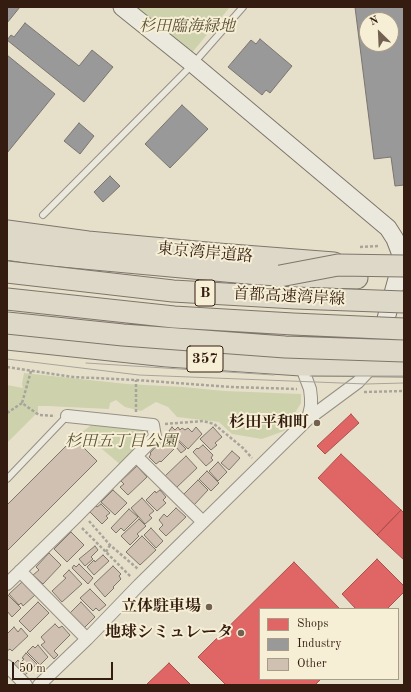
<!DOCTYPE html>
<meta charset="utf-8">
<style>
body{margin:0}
#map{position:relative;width:411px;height:692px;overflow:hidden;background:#e6e0cb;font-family:"Old Standard TT",serif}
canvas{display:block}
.frame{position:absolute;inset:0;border:8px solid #341d10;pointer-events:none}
.legend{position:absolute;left:259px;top:608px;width:140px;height:72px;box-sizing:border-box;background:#f6efd6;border:1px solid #a89b87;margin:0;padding:5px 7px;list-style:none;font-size:12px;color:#341d10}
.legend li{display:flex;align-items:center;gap:8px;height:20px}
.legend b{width:20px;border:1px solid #a89b87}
.north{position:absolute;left:359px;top:12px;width:40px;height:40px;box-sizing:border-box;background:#f6efd6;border:1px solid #a89b87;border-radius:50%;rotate:336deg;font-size:11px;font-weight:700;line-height:16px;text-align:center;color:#341d10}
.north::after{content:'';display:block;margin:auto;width:14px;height:18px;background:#726151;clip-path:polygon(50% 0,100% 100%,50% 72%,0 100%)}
.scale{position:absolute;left:12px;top:662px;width:101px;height:18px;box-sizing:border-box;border:2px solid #341d10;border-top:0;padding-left:5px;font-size:12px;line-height:14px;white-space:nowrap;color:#341d10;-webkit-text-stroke:3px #f6efd6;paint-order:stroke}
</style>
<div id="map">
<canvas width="411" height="692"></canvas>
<div class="frame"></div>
<ul class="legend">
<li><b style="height:11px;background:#e06666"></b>Shops</li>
<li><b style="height:11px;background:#999"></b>Industry</li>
<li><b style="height:11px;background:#d0c0b2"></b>Other</li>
</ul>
<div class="north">N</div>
<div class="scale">50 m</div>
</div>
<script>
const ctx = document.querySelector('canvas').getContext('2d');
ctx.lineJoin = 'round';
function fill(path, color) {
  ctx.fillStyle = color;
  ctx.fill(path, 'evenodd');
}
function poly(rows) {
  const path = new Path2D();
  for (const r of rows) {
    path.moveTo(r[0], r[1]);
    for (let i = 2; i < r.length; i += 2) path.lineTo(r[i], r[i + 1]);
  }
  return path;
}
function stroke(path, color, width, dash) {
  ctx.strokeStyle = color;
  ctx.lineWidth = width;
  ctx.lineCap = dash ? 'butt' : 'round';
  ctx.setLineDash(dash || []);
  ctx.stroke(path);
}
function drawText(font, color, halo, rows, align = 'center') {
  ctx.font = font + ' "Old Standard TT","Noto Serif JP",serif';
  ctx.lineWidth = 4;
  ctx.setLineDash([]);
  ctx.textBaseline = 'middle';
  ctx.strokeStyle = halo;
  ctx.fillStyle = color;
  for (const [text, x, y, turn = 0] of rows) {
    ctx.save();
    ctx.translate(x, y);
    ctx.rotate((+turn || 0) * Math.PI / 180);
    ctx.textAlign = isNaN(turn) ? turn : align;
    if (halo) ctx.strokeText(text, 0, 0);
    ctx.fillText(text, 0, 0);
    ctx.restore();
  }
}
fill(poly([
 [130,7,230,7,190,55],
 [24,373,127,384,183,387,225,391,301,394,301,403,284,431,262,439,232,434,219,422,177,417,168,407,156,402,141,411,125,407,116,400,110,403,109,409,47,406,38,406,38,412,7,443,7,385,23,388,22,384],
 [94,423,146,425,150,440,122,466,82,432]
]), '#cdd2ad');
const shops = poly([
 [351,414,359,423,325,454,317,446,351,414],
 [341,454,401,510,377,535,318,478,341,454],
 [401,510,404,513,404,560,377,535,401,510],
 [377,559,404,586,404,592,387,609,356,609,342,594,377,559],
 [294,562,340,609,260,609,260,679,321,679,315,685,226,685,198,657,294,562],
 [169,663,191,685,146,685,169,663]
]);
fill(shops, '#e06666');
stroke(shops, '#ac504c', 1);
const industry = poly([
 [7,7,20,7,7,23,7,7],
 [355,7,404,7,404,185,395,186,391,157,374,159,355,7],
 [367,20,391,20,391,44,367,44,367,20],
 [25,23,79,66,92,50,113,67,84,102,7,40,11,35,14,37,25,23],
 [260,39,292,66,270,93,266,90,262,95,228,67,251,40,256,44,260,39],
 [7,55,55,94,7,153,7,55],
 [182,105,208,129,170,168,145,144,182,105],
 [79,123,94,136,80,154,64,141,79,123],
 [110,176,120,186,103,202,94,192,110,176]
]);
fill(industry, '#999');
stroke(industry, '#7b7470', 1);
const building = poly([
 [172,427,175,430,178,427,180,430,182,428,185,430,188,428,192,432,196,427,202,434,188,449,169,431,172,427],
 [213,427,222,437,215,443,217,445,211,450,200,439,213,427],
 [172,435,186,449,181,453,176,447,161,462,160,461,156,464,149,457,151,454,150,453,162,440,165,443,172,435],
 [77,441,97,461,7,551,7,505,70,442,73,445,77,441],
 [203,445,213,455,211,458,213,460,206,466,193,452,197,448,198,449,203,445],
 [232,451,240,458,229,470,221,463,232,451],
 [186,456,197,468,176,488,165,476,186,456],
 [218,462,227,472,218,481,209,471,218,462],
 [137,466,147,477,128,495,120,487,124,484,121,481,137,466],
 [207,471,219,483,211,491,199,479,207,471],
 [198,480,208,490,194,505,183,495,198,480],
 [113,490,127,503,115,515,101,502,113,490],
 [160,490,166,497,163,500,166,503,157,511,146,500,155,491,156,493,160,490],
 [142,498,154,511,149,515,152,518,145,524,131,508,142,498],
 [101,504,110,513,106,516,108,518,102,524,90,512,96,506,97,507,101,504],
 [176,508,186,517,166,536,159,529,163,525,159,520,164,514,167,517,176,508],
 [129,509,138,517,124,531,121,528,116,533,111,528,129,509],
 [139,519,146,526,137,534,139,536,130,545,121,536,139,519],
 [151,528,163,541,156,548,144,535,151,528],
 [71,532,84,545,67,562,54,549,71,532],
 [142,536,156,550,140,565,126,552,142,536],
 [95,546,98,550,91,557,93,559,85,566,79,559,95,546],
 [49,553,61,565,43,584,33,575,39,570,36,567,49,553],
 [103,555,109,561,94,575,87,567,94,560,95,562,103,555],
 [79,564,93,578,88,584,72,568,74,565,76,567,79,564],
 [113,566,121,574,119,576,121,579,113,587,114,588,105,597,94,584,113,566],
 [69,570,82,584,62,602,52,591,66,578,63,576,69,570],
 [22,582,35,595,23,606,21,603,19,605,9,594,22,582],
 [90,589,106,605,99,611,96,608,93,611,80,598,90,589],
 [8,595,21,608,12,617,7,611,7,596,8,595],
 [38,602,49,613,30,632,19,621,38,602],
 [81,602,95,617,83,629,69,614,81,602],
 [55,624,59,628,62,626,70,635,54,651,58,655,54,659,41,645,45,642,41,637,55,624],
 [14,627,18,632,21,628,28,636,12,651,10,649,7,651,7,634,14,627],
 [38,645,48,657,40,665,27,652,33,646,35,648,38,645],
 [26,653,37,664,25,675,14,664,18,660,20,663,24,659,22,658,26,653]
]);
fill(building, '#d0c0b2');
stroke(building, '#7e766b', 1);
const lane = poly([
 [43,215,193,64,243,7],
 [7,479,67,416]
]);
const street = poly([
 [301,365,310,389,311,398,311,406,308,419],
 [136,456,203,522],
 [20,571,87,639],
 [7,584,74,519,155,437,153,425,67,416],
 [7,666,26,685],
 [39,685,87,639,139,585,308,419,358,382,373,366]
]);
const secondary = poly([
 [122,7,193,64,388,228,395,239,400,252,400,268,374,362]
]);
const highway = poly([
 [7,231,88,242,218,254,334,263],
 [7,249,40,254,280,276,357,278],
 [7,339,167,356,301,365,404,366]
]);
stroke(lane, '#979084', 8);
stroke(street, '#979084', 14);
stroke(secondary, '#7e766b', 19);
stroke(highway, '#7e766b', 23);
stroke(poly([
 [360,247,378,246],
 [7,367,73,377,136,380,231,387,297,389],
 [31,371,22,403,39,415,55,416],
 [364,392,404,391],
 [136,412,136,380],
 [7,413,22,403],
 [165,424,203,421,214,424,243,448,252,458],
 [89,521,110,545,138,569],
 [82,528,131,577],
 [106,552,110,545]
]), '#a8a49b', 2.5, [3, 2]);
stroke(lane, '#ebe8dd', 6);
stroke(street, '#ebe8dd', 12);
stroke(secondary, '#ebe8dd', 17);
stroke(highway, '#ded8c8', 21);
stroke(poly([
 [7,359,139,375,366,384,404,383],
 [86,363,274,375],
 [310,376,404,376]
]), '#a8a49b', 1);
const highwayBridge = poly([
 [7,272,173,291,295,298,404,302],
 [280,276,338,265,404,266],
 [7,299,174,317,293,324,404,329],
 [7,323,123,335,285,347,404,351]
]);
stroke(highwayBridge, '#7e766b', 23, []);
stroke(highwayBridge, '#ded8c8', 21);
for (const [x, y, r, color] of [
 [317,423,4,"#726151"],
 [209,607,4,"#726151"],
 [241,633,4,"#726151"]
]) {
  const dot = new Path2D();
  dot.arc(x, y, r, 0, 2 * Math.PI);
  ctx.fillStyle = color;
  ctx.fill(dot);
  stroke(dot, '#f6efd6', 1.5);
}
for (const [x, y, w] of [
 [205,293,20],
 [205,359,36]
]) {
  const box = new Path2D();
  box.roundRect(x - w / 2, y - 13, w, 26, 3);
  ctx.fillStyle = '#f6efd6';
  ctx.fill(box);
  stroke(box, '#341d10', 1);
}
drawText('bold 15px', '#341d10', null, [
 ["B",205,293],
 ["357",205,359]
]);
drawText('italic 16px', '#5c5038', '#f6efd6', [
 ["杉田臨海緑地",187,27],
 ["杉田五丁目公園",121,442]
]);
drawText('16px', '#341d10', '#f6efd6', [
 ["東京湾岸道路",205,253,5],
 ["首都高速湾岸線",289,297,3]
]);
drawText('bold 16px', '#341d10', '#f6efd6', [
 ["杉田平和町",309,423],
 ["立体駐車場",201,607],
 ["地球シミュレータ",233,633]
], 'right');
</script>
